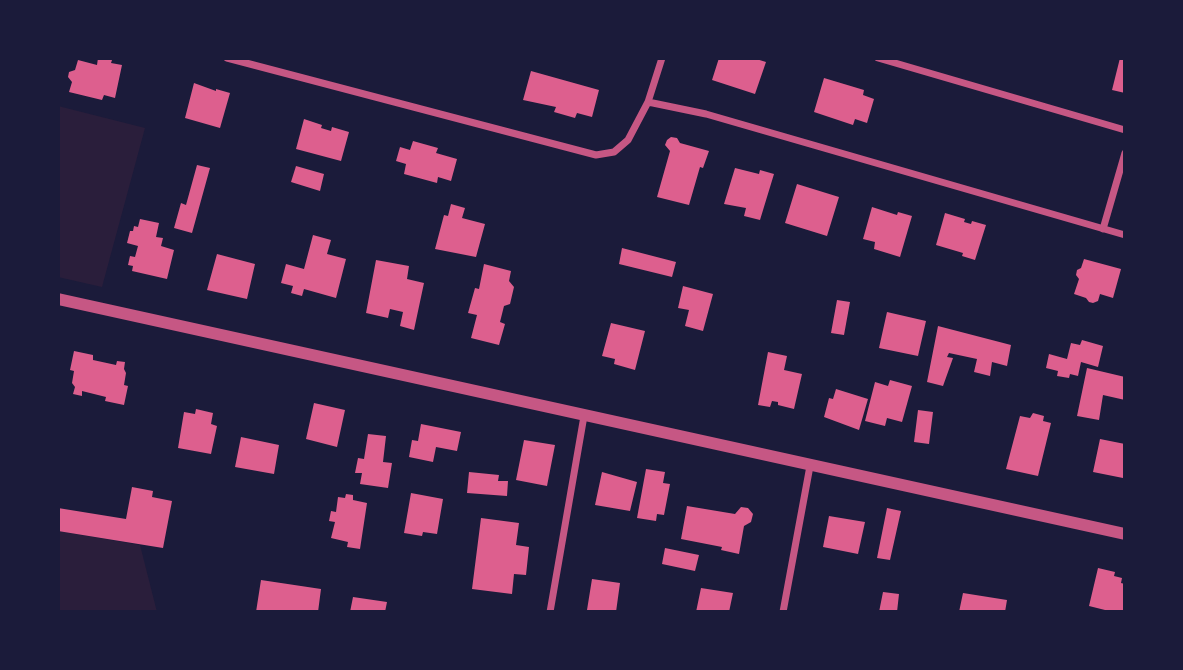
<!DOCTYPE html>
<style>
body{margin:0}
#map{position:relative;width:1183px;height:670px;overflow:hidden;background:#1b1b3a;font-family:"Source Sans 3",sans-serif}
canvas{display:block}
.frame{position:absolute;inset:0;border:60px solid #1b1b3a;pointer-events:none}
</style>
<div id="map">
<canvas width="1183" height="670"></canvas>
<div class="frame"></div>
</div>
<script>
const ctx = document.querySelector('canvas').getContext('2d');
ctx.lineJoin = 'round';
function fill(path, color) {
  ctx.fillStyle = color;
  ctx.fill(path, 'evenodd');
}
function poly(rows) {
  const path = new Path2D();
  for (const r of rows) {
    path.moveTo(r[0], r[1]);
    for (let i = 2; i < r.length; i += 2) path.lineTo(r[i], r[i + 1]);
  }
  return path;
}
function stroke(path, color, width, dash) {
  ctx.strokeStyle = color;
  ctx.lineWidth = width;
  ctx.lineCap = dash ? 'butt' : 'round';
  ctx.setLineDash(dash || []);
  ctx.stroke(path);
}
fill(poly([
 [58,106,145,128,102,287,58,277],
 [58,531,140,545,157,612,58,612]
]), '#2a1e3b');
fill(poly([
 [98,58,112,60,111,63,122,65,115,98,104,95,102,100,69,92,72,82,68,77,69,72,75,70,78,60,97,65],
 [719,58,753,58,766,62,755,94,712,80],
 [1120,58,1125,58,1125,93,1112,90],
 [531,71,599,90,592,117,577,113,575,118,554,112,556,107,523,100],
 [824,78,864,90,863,95,874,99,867,123,855,119,853,125,814,112],
 [194,83,216,91,216,89,230,93,220,128,185,118],
 [304,119,322,125,321,128,331,131,332,127,349,132,341,161,296,149],
 [671,137,677,138,680,143,709,151,703,168,700,167,689,205,657,197,670,151,665,145,667,140],
 [413,141,438,148,436,153,457,159,451,181,438,177,437,183,404,174,406,164,396,161,400,147,410,150],
 [197,165,210,168,192,233,174,228,181,203,186,205],
 [296,166,324,174,320,191,291,182],
 [735,168,759,174,760,170,774,174,760,220,744,216,746,208,724,204],
 [797,184,839,197,827,236,785,223],
 [451,204,465,208,462,218,485,224,476,257,435,249,444,215,448,216],
 [872,207,897,215,898,212,912,216,900,257,874,249,875,242,863,239],
 [945,213,965,219,964,222,971,224,972,221,986,225,975,260,962,256,963,253,936,245],
 [140,219,159,223,156,237,163,238,161,246,174,250,167,279,132,271,133,266,128,265,130,256,135,257,138,246,127,243,130,231,133,231,134,226,138,227],
 [313,235,331,240,327,254,346,259,336,298,304,289,302,296,291,293,293,286,281,283,286,264,304,269],
 [622,248,676,262,672,277,619,264],
 [217,254,255,264,247,299,207,290],
 [1084,259,1121,269,1113,298,1100,294,1098,301,1093,303,1089,302,1086,298,1074,294,1079,279,1076,275,1077,270,1081,268],
 [376,260,409,266,407,279,424,283,414,330,400,326,403,312,390,309,388,318,366,313],
 [484,264,511,271,509,281,514,287,510,304,504,306,500,322,505,324,499,345,471,338,477,315,468,313,475,288,479,289],
 [683,286,713,294,703,331,685,326,689,310,678,308],
 [837,300,850,302,844,335,831,333],
 [887,312,926,321,918,356,879,348],
 [611,323,645,331,635,370,614,364,615,359,602,356],
 [938,326,1011,345,1007,366,992,362,990,376,974,372,977,359,949,353,947,357,953,358,943,386,927,382],
 [1082,340,1103,346,1098,367,1081,362,1078,376,1070,374,1069,378,1057,376,1058,371,1046,368,1049,354,1067,359,1071,343,1080,345],
 [74,351,93,355,93,360,116,365,117,361,125,362,124,369,126,373,124,385,128,386,124,405,105,401,106,397,82,391,82,396,73,394,75,387,72,383,74,371,70,370],
 [768,352,787,356,784,370,802,374,794,409,778,405,778,402,772,401,770,407,758,405],
 [1087,368,1125,377,1125,400,1103,395,1099,420,1077,416],
 [890,380,912,386,902,422,887,418,885,426,865,421,875,382,888,386],
 [836,389,868,399,859,430,824,417,829,398,833,399],
 [314,403,345,410,337,447,306,439],
 [196,409,213,413,211,424,217,426,211,454,178,448,184,412,195,414],
 [918,410,933,412,929,444,914,442],
 [1033,413,1044,416,1043,421,1051,423,1038,476,1006,469,1020,416,1030,418],
 [421,424,461,432,457,451,436,447,433,462,409,457,412,440,418,441],
 [368,434,386,436,383,462,392,463,388,488,360,484,362,473,355,473,358,458,364,459],
 [241,437,279,445,274,474,235,467],
 [1100,439,1125,444,1123,478,1093,472],
 [524,440,555,445,547,486,516,480],
 [646,469,665,472,663,483,670,484,664,515,657,514,656,521,637,518],
 [469,472,499,475,498,481,508,481,507,496,467,493],
 [602,472,637,482,630,511,595,505],
 [132,487,153,491,152,497,172,501,163,548,58,531,58,508,126,519],
 [411,493,443,499,437,534,423,532,422,536,404,533],
 [346,494,353,495,353,500,367,503,360,549,347,547,348,542,331,538,335,522,329,521,331,511,336,512,338,497,345,498],
 [687,506,735,514,741,507,748,508,753,514,751,522,744,526,739,554,721,550,722,547,681,539],
 [887,508,901,511,890,560,877,558],
 [829,516,865,522,858,554,823,547],
 [481,518,519,523,516,545,529,547,526,575,514,574,512,594,472,589],
 [665,548,699,555,695,571,662,564],
 [1098,568,1115,572,1114,576,1122,578,1121,583,1125,584,1125,612,1104,612,1105,610,1089,606],
 [592,579,620,583,616,612,587,610],
 [261,580,321,589,318,612,256,612],
 [701,588,733,593,729,612,696,612],
 [883,592,899,594,897,612,879,612],
 [963,593,1007,600,1005,612,959,612],
 [353,597,387,602,385,612,350,612]
]), '#dd5f8e');
stroke(poly([
 [227,58,596,155,614,152,628,140,648,102,662,58],
 [878,58,1125,130],
 [648,102,706,114,1125,235],
 [1103,229,1125,153],
 [550,612,584,416],
 [783,612,810,466]
]), '#c65784', 7);
stroke(poly([
 [58,299,1125,534]
]), '#c65784', 12);
</script>
